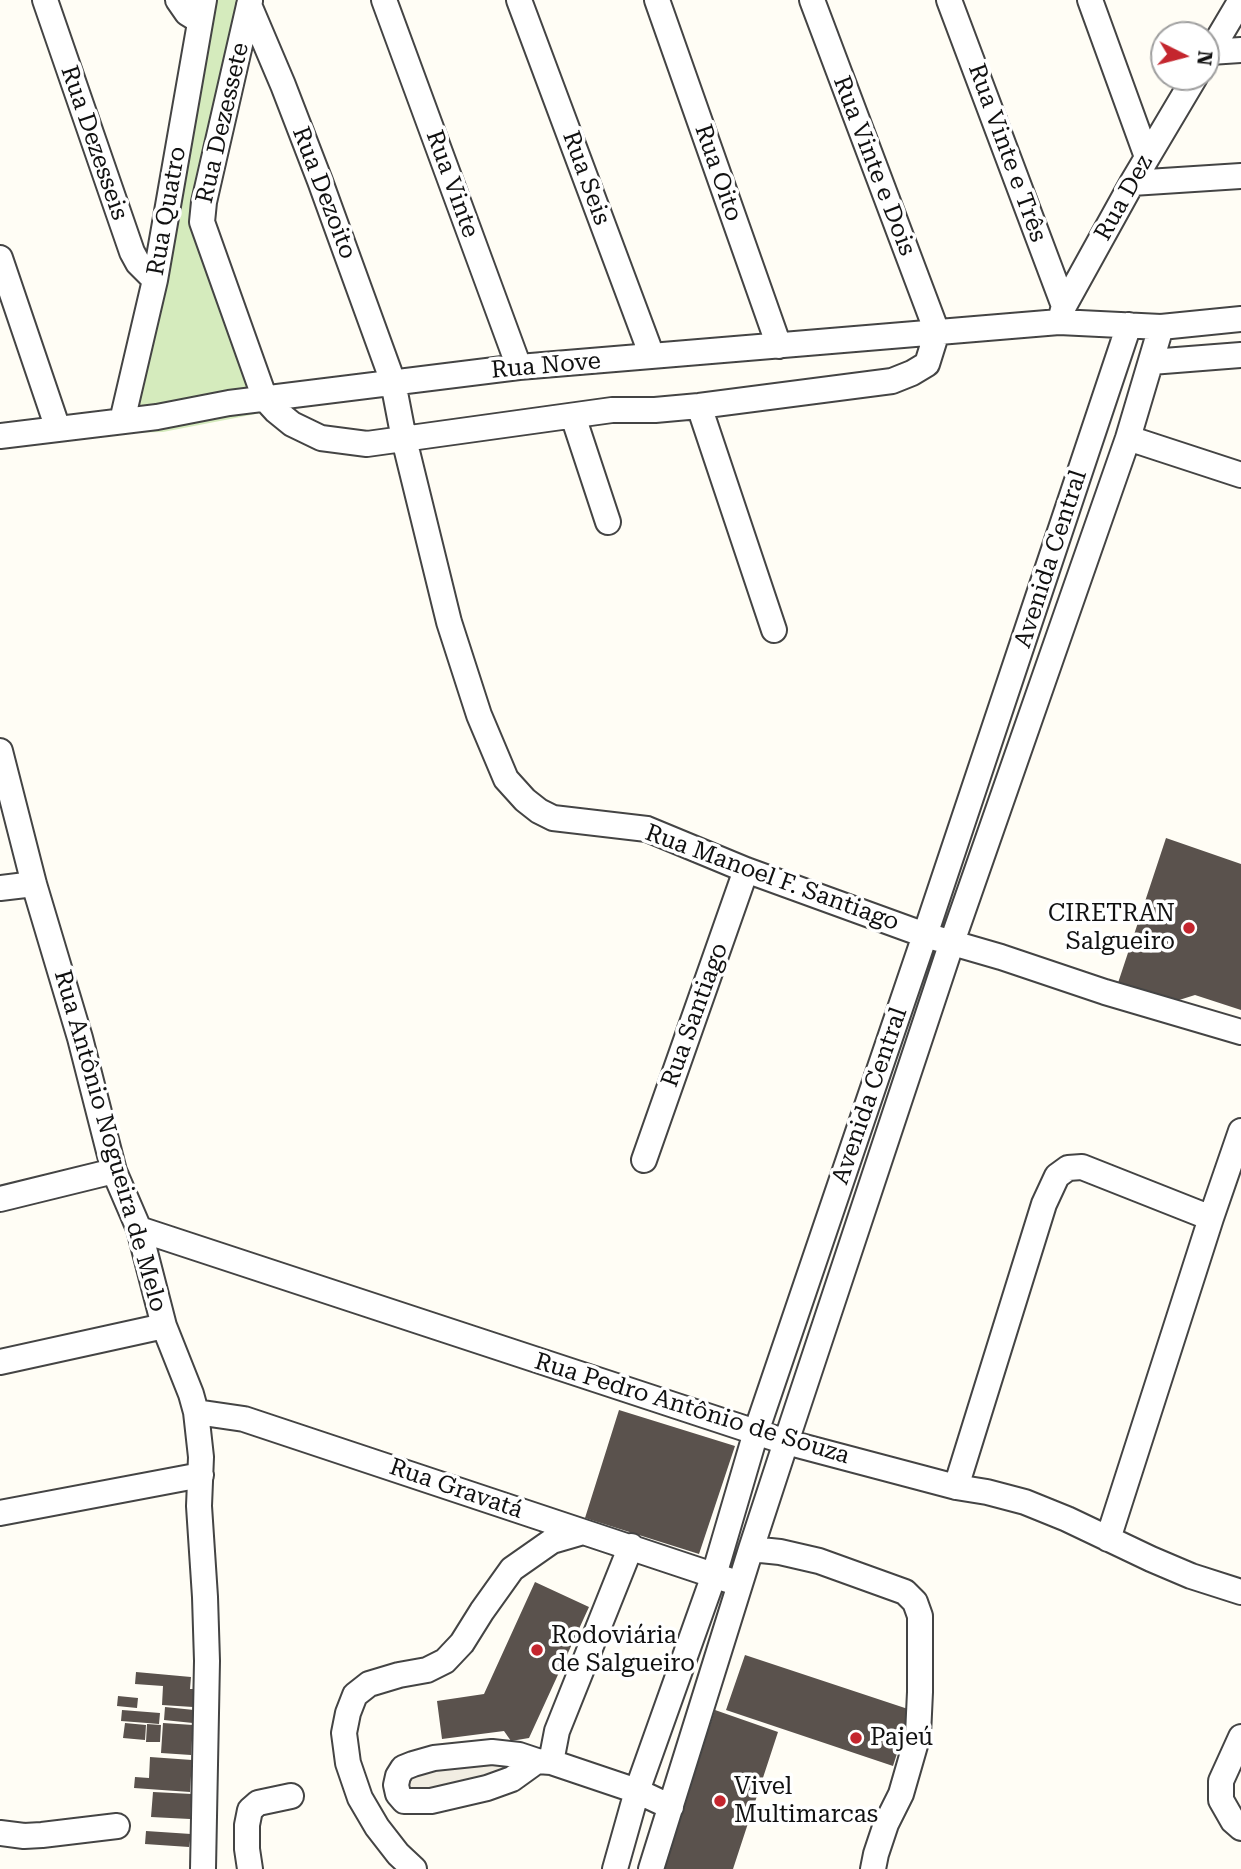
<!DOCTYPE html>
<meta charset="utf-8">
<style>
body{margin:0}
#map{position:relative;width:1241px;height:1869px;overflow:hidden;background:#fffdf5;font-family:"Roboto Serif",serif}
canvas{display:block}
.north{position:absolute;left:1150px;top:21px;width:70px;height:70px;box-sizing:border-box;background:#fff;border:2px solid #a0a0a0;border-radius:50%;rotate:96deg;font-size:19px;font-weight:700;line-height:28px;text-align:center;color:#111}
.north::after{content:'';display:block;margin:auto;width:24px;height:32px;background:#c4262e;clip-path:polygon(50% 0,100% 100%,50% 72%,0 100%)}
</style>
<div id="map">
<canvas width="1241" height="1869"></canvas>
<div class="north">N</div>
</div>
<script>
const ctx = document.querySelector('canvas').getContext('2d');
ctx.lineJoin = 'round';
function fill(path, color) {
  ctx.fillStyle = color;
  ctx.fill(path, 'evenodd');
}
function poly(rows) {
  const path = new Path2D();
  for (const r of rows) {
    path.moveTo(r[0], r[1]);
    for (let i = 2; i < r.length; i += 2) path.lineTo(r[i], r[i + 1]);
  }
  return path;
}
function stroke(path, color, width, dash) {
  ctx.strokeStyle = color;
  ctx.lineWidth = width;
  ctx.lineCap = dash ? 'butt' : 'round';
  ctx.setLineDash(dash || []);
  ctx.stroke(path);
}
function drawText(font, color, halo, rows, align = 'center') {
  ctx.font = font + ' "Roboto Serif",serif';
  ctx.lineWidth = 7;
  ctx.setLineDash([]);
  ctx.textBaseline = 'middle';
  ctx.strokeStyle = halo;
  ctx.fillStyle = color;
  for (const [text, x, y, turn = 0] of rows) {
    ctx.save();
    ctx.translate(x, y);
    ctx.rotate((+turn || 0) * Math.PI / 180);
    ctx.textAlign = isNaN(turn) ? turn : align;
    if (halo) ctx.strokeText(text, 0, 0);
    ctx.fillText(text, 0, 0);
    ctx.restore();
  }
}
fill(poly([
 [201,0,245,0,198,215,261,413,163,432,125,433]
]), '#d5ebbd');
fill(poly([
 [462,1763,517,1764,510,1777,405,1793,408,1777]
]), '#f1ede2');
fill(poly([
 [1166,838,1241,864,1241,1010,1195,995,1160,1006,1115,992],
 [619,1410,735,1446,699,1554,585,1518],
 [535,1582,589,1607,529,1738,511,1741,504,1731,442,1739,437,1701,484,1694],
 [745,1655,911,1710,893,1766,726,1710],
 [136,1672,191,1677,190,1689,195,1689,193,1707,162,1705,163,1686,135,1684],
 [118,1696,138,1698,137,1708,117,1706],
 [165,1707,194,1710,193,1723,164,1720],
 [122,1710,160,1713,159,1724,147,1723,147,1720,147,1723,121,1721],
 [715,1710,778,1732,733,1869,662,1869],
 [125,1723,146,1725,145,1740,123,1738],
 [163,1723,193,1725,191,1755,161,1753],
 [147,1724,161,1725,160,1742,146,1742],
 [150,1757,192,1760,190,1792,134,1788,135,1777,149,1778],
 [153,1792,192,1794,190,1819,151,1817],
 [146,1831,191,1834,189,1847,145,1844]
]), '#5a524d');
const minor = poly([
 [45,0,132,252,138,263,155,280],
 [178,0,187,13,200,21],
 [384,0,519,367],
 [519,0,652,356],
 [657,0,779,346],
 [812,0,937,332],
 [949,0,1064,306],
 [1090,0,1147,157],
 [250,1,204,202,202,222,265,399,276,411,292,424,321,438,367,444,612,410,655,410,699,406,892,381,912,373,927,364,937,332],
 [249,5,283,85,320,181,393,382,404,439,449,622,479,715,506,779,525,800,539,811,553,818,647,829,746,870,925,935,1001,957,1105,992,1241,1032],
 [1210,52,1241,50],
 [1206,59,1241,0],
 [1132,183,1241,176],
 [0,258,58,429],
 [1061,317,1064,306,1132,183,1195,77],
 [1151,362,1241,355],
 [699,406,774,630],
 [573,416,608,522],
 [122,421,155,280,204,0],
 [0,436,157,417,229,403,519,367,1059,322,1161,327,1241,319],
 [1128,438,1241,475],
 [0,751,34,884,80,1038,114,1171,139,1229,164,1326,191,1394,196,1412,201,1457,199,1506,205,1597,207,1661,203,1869],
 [0,888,34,884],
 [644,1160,746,870],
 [0,1199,114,1171],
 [139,1229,786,1442,956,1487,987,1492,1025,1502,1067,1519,1151,1559,1191,1576,1241,1592],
 [0,1362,164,1326],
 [196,1412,244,1419,728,1580],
 [956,1487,1044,1204,1057,1176,1068,1168,1082,1167,1211,1218],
 [0,1513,201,1475],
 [1108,1539,1211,1218,1241,1131],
 [751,1549,780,1552,819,1561,905,1592,915,1602,920,1616,920,1692,918,1735,901,1794,886,1824,876,1854,873,1869],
 [1241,1737,1221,1781,1221,1800,1233,1821,1241,1828],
 [537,1761,512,1779,487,1788,431,1801,404,1801,398,1794,396,1785,398,1776,403,1768,413,1764,434,1758,492,1752,519,1755,537,1761,551,1762,637,1791,671,1807],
 [551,1762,557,1731,631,1546],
 [0,1833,24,1836,42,1835,117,1826],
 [250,1869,247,1849,247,1825,250,1810,258,1803,291,1796],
 [414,1869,398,1854,377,1827,360,1798,348,1763,344,1733,348,1713,355,1695,369,1684,399,1675,427,1670,445,1661,462,1643,482,1611,512,1569,552,1541,583,1532],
 [615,1869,637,1791,714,1575,756,1432,925,935,1129,325],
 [651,1869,751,1549,786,1442,952,942,1128,438,1161,327]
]);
stroke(minor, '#444', 28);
stroke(minor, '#fff', 24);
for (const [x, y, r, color] of [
 [1189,928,7,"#c4262e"],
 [537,1650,7,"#c4262e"],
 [856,1738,7,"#c4262e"],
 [720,1801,7,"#c4262e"]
]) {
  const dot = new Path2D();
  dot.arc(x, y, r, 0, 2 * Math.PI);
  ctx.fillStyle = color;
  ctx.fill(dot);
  stroke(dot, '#fff', 2.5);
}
drawText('24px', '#111', '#fff', [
 ["Rua Dezessete",223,123,-77],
 ["Rua Dezesseis",94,143,71],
 ["Rua Vinte e Três",1007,153,70],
 ["Rua Vinte e Dois",874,166,69],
 ["Rua Oito",718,173,71],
 ["Rua Seis",586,178,70],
 ["Rua Vinte",452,184,70],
 ["Rua Dezoito",324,193,69],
 ["Rua Dez",1124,198,-61],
 ["Rua Quatro",167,211,-80],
 ["Rua Nove",546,366,-5],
 ["Avenida Central",1051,559,-72],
 ["Rua Manoel F. Santiago",772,878,20],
 ["Rua Santiago",695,1015,-70],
 ["Avenida Central",870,1096,-71],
 ["Rua Antônio Nogueira de Melo",110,1141,74],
 ["Rua Pedro Antônio de Souza",692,1409,17],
 ["Rua Gravatá",456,1489,19]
]);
drawText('24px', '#111', '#fff', [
 ["CIRETRAN",1175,914,"right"],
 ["Salgueiro",1175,942,"right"],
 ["Rodoviária",551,1636],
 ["de Salgueiro",551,1664],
 ["Pajeú",870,1738],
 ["Vivel",734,1787],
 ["Multimarcas",734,1815]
], 'left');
</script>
